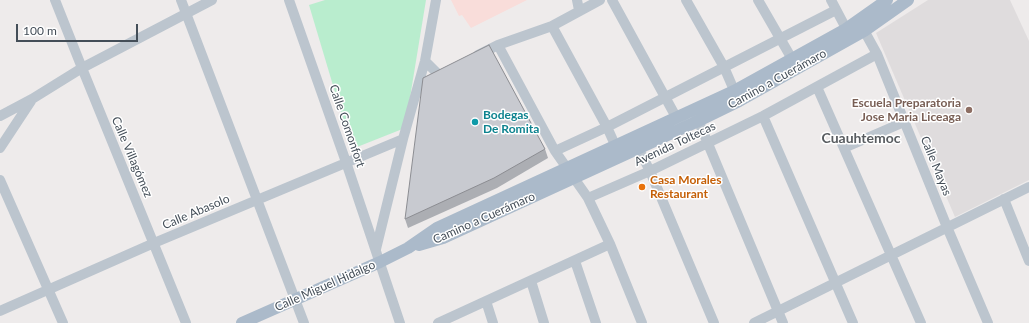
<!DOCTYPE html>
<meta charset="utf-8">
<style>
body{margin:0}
#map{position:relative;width:1029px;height:323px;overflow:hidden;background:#eeebeb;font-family:Lato,sans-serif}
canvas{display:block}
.scale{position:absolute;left:16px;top:24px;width:122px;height:18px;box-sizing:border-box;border:2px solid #444e58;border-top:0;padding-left:5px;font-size:12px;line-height:14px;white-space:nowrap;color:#444e58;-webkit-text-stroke:3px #fff;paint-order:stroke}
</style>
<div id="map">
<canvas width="1029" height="323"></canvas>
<div class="scale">100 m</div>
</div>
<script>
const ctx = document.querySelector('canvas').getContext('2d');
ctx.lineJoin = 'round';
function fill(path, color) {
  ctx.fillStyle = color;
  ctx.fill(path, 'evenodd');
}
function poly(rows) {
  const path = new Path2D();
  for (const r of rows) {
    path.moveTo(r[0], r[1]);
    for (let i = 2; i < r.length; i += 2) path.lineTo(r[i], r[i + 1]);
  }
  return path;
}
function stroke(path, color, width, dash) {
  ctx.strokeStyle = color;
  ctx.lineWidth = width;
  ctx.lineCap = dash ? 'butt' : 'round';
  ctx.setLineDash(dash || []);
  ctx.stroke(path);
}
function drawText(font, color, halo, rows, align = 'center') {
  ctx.font = font + ' Lato,sans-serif';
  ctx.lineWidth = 3;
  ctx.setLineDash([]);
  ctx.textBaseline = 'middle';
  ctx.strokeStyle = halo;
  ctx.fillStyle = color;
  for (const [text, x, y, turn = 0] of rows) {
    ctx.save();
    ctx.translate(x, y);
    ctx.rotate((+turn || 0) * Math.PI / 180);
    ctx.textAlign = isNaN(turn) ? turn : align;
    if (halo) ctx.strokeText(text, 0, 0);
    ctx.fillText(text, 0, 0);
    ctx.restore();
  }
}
fill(poly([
 [928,0,1010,0,1029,41,1029,180,955,217,876,33]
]), '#dfdcdd');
fill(poly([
 [451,0,527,0,471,28,462,15,459,16]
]), '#f9ddda');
fill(poly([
 [325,0,426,0,405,128,352,149,309,5]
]), '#b9edce');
stroke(poly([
 [55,0,82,68,186,323],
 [181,0,304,323],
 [289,0,346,162,400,323],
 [577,0,579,10],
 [612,0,676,117],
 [686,0,724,67,737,97],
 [758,0,792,59],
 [831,0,849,34],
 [861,25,877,54,947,227,988,323],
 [552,26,607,127,616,147],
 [498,45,555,151,588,198,610,244,642,323],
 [478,55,498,45,552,26,600,0],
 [425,61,439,75],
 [817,87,921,323],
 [696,115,783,323],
 [0,116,32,99,82,68,212,0],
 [763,116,853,323],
 [635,142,650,171,714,323],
 [0,148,31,101],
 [844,148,904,122],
 [555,151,607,127,836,10],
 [0,180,63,323],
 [588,198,650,171,763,116,877,54],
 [1004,199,1029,261],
 [376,249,403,139,425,61,436,0],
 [575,261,596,323],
 [531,281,544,323],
 [486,301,493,323],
 [0,311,154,243,403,139],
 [438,323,610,244],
 [754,323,1029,187]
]), '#bcc5ce', 10);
stroke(poly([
 [419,245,443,238,698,121,739,101,864,31,908,0],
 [242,323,380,262,408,248,437,228,734,91,846,29,887,0]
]), '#abbaca', 12);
fill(poly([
 [545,149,548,158,497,188,408,228,405,219]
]), '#acaeb3');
const building = poly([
 [489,45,545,149,494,178,405,219,423,78,489,45]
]);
fill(building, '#c8cad0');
stroke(building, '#8c8d92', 1);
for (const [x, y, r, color] of [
 [969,110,4,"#8d6e63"],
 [475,122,4,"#0f9aa8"],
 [642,187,4,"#e8710a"]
]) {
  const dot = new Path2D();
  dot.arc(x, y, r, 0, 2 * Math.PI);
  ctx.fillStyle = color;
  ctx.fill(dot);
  stroke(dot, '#fff', 1.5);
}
drawText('12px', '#444e58', '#fff', [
 ["Camino a Cuerámaro",777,79,-29],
 ["Calle Comonfort",347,126,71],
 ["Avenida Toltecas",675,144,-25],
 ["Calle Villagómez",132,157,67],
 ["Calle Mayas",936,166,68],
 ["Calle Abasolo",196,212,-23],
 ["Camino a Cuerámaro",484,218,-24],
 ["Calle Miguel Hidalgo",325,286,-24]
]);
drawText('bold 12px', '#785e54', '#fff', [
 ["Escuela Preparatoria",961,103],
 ["Jose Maria Liceaga",961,117]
], 'right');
drawText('bold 12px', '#0d838f', '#fff', [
 ["Bodegas",483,115],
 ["De Romita",483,129]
], 'left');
drawText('bold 12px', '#c56008', '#fff', [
 ["Casa Morales",650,180],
 ["Restaurant",650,194]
], 'left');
drawText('bold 14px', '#585c60', '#fff', [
 ["Cuauhtemoc",861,138]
]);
</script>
